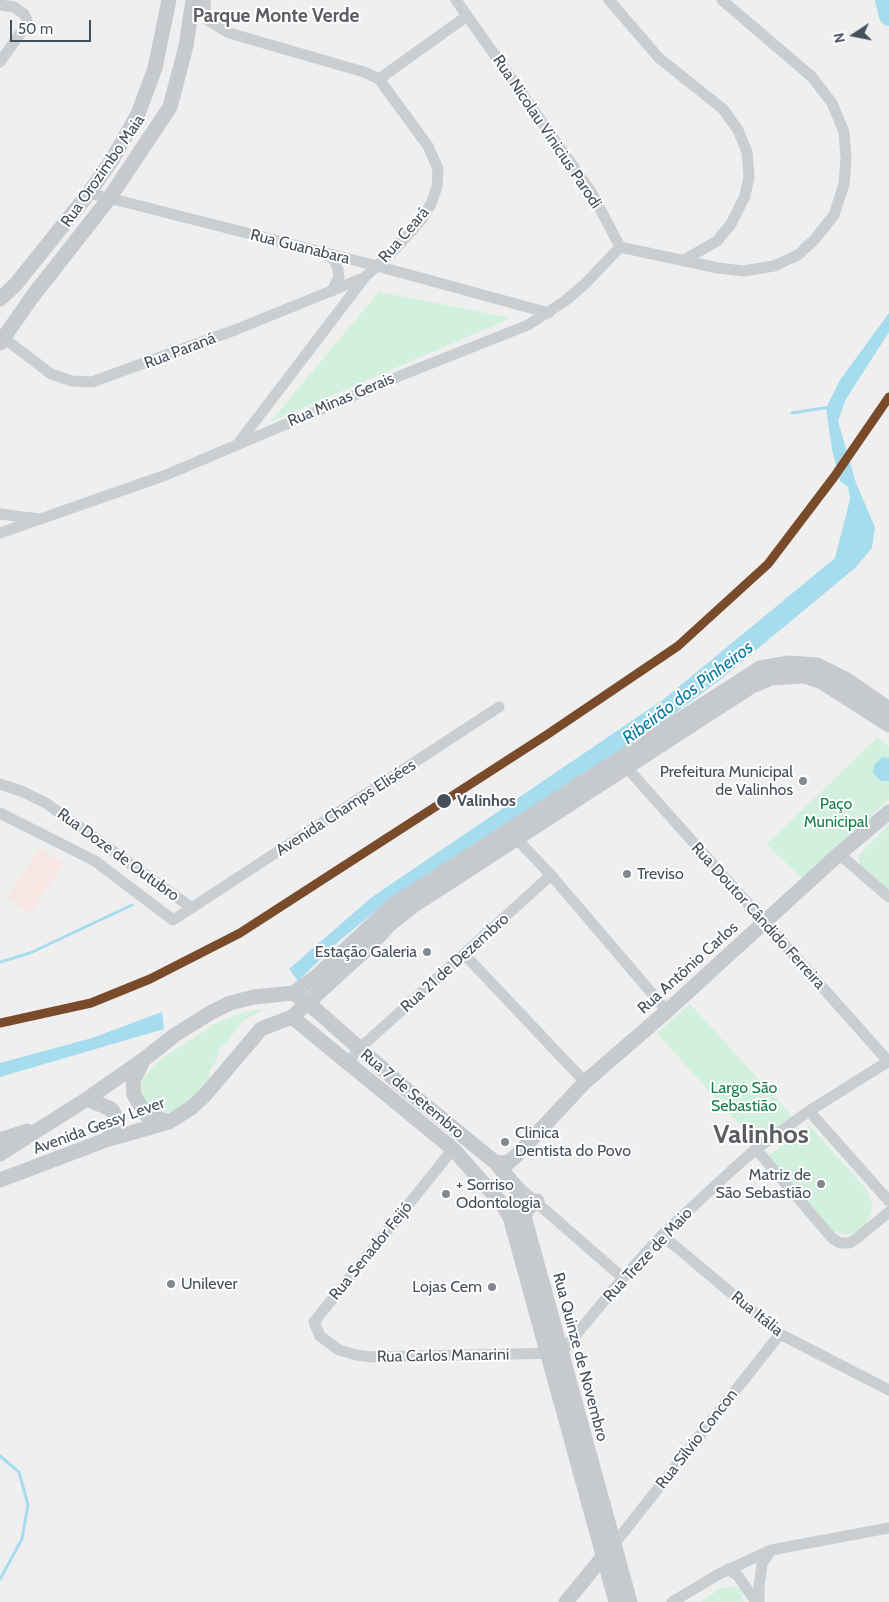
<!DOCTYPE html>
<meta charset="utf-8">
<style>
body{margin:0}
#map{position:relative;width:889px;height:1602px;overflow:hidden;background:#f0efef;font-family:Cabin,sans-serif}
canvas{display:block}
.north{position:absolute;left:829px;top:10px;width:50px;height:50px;-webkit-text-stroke:4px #fff;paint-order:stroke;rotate:259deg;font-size:14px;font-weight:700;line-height:20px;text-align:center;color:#45505c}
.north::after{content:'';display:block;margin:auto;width:18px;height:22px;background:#45505c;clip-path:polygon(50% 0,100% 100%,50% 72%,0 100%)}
.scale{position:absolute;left:10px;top:20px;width:81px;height:22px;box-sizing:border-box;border:2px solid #45505c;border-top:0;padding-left:6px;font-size:15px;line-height:18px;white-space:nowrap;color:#45505c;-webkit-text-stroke:4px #fff;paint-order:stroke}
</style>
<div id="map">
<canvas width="889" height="1602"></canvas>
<div class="north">N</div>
<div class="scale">50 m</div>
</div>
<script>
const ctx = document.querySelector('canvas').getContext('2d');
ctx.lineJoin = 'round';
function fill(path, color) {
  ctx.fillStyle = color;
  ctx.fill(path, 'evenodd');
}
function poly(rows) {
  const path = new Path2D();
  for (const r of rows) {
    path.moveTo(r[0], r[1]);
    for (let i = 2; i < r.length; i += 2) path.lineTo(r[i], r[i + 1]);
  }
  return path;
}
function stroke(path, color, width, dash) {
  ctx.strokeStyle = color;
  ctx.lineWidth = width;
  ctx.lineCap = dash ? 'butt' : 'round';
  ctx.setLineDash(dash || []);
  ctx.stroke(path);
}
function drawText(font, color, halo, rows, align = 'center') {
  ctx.font = font + ' Cabin,sans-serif';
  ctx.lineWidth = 4;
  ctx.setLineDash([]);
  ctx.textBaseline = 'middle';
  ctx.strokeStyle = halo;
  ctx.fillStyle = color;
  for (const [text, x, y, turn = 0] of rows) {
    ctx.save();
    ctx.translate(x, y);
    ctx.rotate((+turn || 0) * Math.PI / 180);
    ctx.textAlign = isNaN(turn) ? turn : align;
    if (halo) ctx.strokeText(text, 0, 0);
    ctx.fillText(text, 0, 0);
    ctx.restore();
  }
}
fill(poly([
 [40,848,63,864,30,914,6,898]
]), '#f6e7e5');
fill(poly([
 [379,292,511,318,270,422],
 [877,738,889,747,889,799,804,879,766,845],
 [889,825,889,890,862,870,858,856],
 [690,1004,793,1117,755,1142,657,1033],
 [265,1009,244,1020,229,1039,219,1049,216,1062,210,1070,209,1079,196,1097,177,1110,168,1112,151,1110,140,1096,141,1080,161,1059,218,1022,245,1012],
 [810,1126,866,1189,873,1204,865,1229,849,1235,832,1231,768,1156],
 [734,1587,741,1590,744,1602,701,1602,721,1588]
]), '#d2f0de');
fill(poly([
 [889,313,889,332,846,399,838,421,856,483,875,527,872,548,855,568,721,679,627,749,378,909,339,941,298,981,289,969,372,897,664,699,835,558,850,499,848,487,840,481,832,449,826,408,840,380],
 [882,757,889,758,889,781,881,781,873,773,874,765],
 [162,1012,164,1029,0,1077,0,1063,92,1038]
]), '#a6ddee');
stroke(poly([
 [792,413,830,407],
 [0,962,30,953,132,905],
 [0,1456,19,1472,28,1505,22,1539,0,1579]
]), '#a6ddee', 3);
stroke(poly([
 [885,0,889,16]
]), '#a6ddee', 20);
stroke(poly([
 [205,0,206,15,209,21,229,33,364,72,379,79,428,146,438,169,437,187,431,204,422,219,396,248,365,277,240,441],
 [456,0,592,193,620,247,718,268,743,271,774,266,798,255,815,239,834,215,844,184,846,159,844,132,832,103,812,77,722,0],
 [609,0,659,58,723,109,738,130,747,152,749,176,745,196,731,224,717,241,684,260],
 [0,5,14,7,24,14,27,20,24,28,0,62],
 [379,79,467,16],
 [89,193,377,266,549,313],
 [327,254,335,261,338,270,339,277,332,291],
 [0,335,51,374,72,381,92,382,235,330,363,278],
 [0,514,39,519],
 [0,533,166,475,402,375,528,325,565,301,586,283,620,247],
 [628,769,889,1062],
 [0,784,21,791,46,803,192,908],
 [0,813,95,861,173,920,499,707],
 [512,834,551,875,667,1011],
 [839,854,889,897],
 [465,955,585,1082],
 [347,1063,359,1049,551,875],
 [809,1111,889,1201],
 [453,1149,314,1322,320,1336,339,1350,356,1355,372,1357,561,1353,623,1278,662,1235,731,1171,756,1149,809,1111,889,1061],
 [756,1149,832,1238,840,1243,849,1243,856,1239,889,1212],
 [513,1182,623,1278],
 [662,1235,780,1334,889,1390],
 [615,1543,780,1334],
 [728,1569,738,1576,756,1602],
 [672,1602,719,1574,771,1550,889,1528],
 [759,1602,759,1586,762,1564,771,1550]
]), '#cbced0', 11);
stroke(poly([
 [0,299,16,284,89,193,112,160,138,114,155,68,169,0],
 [0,343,32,297,108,200,170,107,186,46,193,0],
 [293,993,308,1003,408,1091,496,1163,516,1187,630,1602],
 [293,993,317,976,394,904,760,668,789,663,817,665,847,680,889,709],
 [292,1017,453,1149,502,1204,510,1217,616,1602],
 [143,1061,133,1081,134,1095,146,1115,167,1121],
 [87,1099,111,1109,115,1115,114,1131,106,1140],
 [0,1140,27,1131],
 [0,1154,87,1099,143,1060,175,1035,210,1013,230,1003,254,997,293,993],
 [496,1163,509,1162,516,1156,585,1082,667,1011,839,854,889,812],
 [0,1180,106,1140,169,1122,191,1108,205,1095,261,1029,292,1017,370,946,390,924,413,906,752,686,771,678,804,676,820,681,889,725],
 [525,1216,527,1209,537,1201],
 [566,1602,607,1552]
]), '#c6cace', 15);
stroke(poly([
 [0,1023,91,1003,150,979,240,933,548,734,678,646,768,564,834,477,889,397]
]), '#7a4b2a', 9);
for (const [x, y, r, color] of [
 [803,781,5,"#81888f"],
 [444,801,8,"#45505c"],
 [627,874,5,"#81888f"],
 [427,952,5,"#81888f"],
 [505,1142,5,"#81888f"],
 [821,1184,5,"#81888f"],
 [446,1194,5,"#81888f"],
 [171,1284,5,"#81888f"],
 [492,1287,5,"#81888f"]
]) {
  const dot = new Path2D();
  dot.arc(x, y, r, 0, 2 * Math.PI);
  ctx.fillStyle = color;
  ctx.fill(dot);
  stroke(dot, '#fff', 2);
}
drawText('16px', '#45505c', '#fff', [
 ["Rua Nicolau Vinicius Parodi",547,132,56],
 ["Rua Orozimbo Maia",103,171,-55],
 ["Rua Ceará",404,235,-49],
 ["Rua Guanabara",300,247,14],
 ["Rua Paraná",180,351,-21],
 ["Rua Minas Gerais",341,400,-23],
 ["Avenida Champs Elisées",346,808,-33],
 ["Rua Doze de Outubro",118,855,36],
 ["Rua Doutor Cândido Ferreira",758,916,48],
 ["Rua 21 de Dezembro",455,963,-42],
 ["Rua Antônio Carlos",688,968,-42],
 ["Rua 7 de Setembro",412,1094,40],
 ["Avenida Gessy Lever",99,1126,-20],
 ["Rua Senador Feijó",371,1251,-51],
 ["Rua Treze de Maio",648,1255,-47],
 ["Rua Itália",757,1314,39],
 ["Rua Carlos Manarini",443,1356,-1],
 ["Rua Quinze de Novembro",580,1357,75],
 ["Rua Sílvio Concon",697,1439,-52]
]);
drawText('16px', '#45505c', '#fff', [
 ["Prefeitura Municipal",793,772],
 ["de Valinhos",793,790],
 ["Treviso",637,874,"left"],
 ["Estação Galeria",417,952],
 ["Clinica",515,1133,"left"],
 ["Dentista do Povo",515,1151,"left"],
 ["Matriz de",811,1175],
 ["São Sebastião",811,1193],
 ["+ Sorriso",456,1185,"left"],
 ["Odontologia",456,1203,"left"],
 ["Unilever",181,1284,"left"],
 ["Lojas Cem",482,1287]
], 'right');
drawText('bold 16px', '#45505c', '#fff', [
 ["Valinhos",457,801]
], 'left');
drawText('16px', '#147f4e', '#fff', [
 ["Paço",836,804],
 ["Municipal",836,822],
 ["Largo São",744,1088],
 ["Sebastião",744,1106]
]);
drawText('italic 18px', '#087ea4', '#fff', [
 ["Ribeirão dos Pinheiros",688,693,-37]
]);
drawText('bold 19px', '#5a5e63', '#fff', [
 ["Parque Monte Verde",276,16]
]);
drawText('bold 26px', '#5a5e63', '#fff', [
 ["Valinhos",761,1135]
]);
</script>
